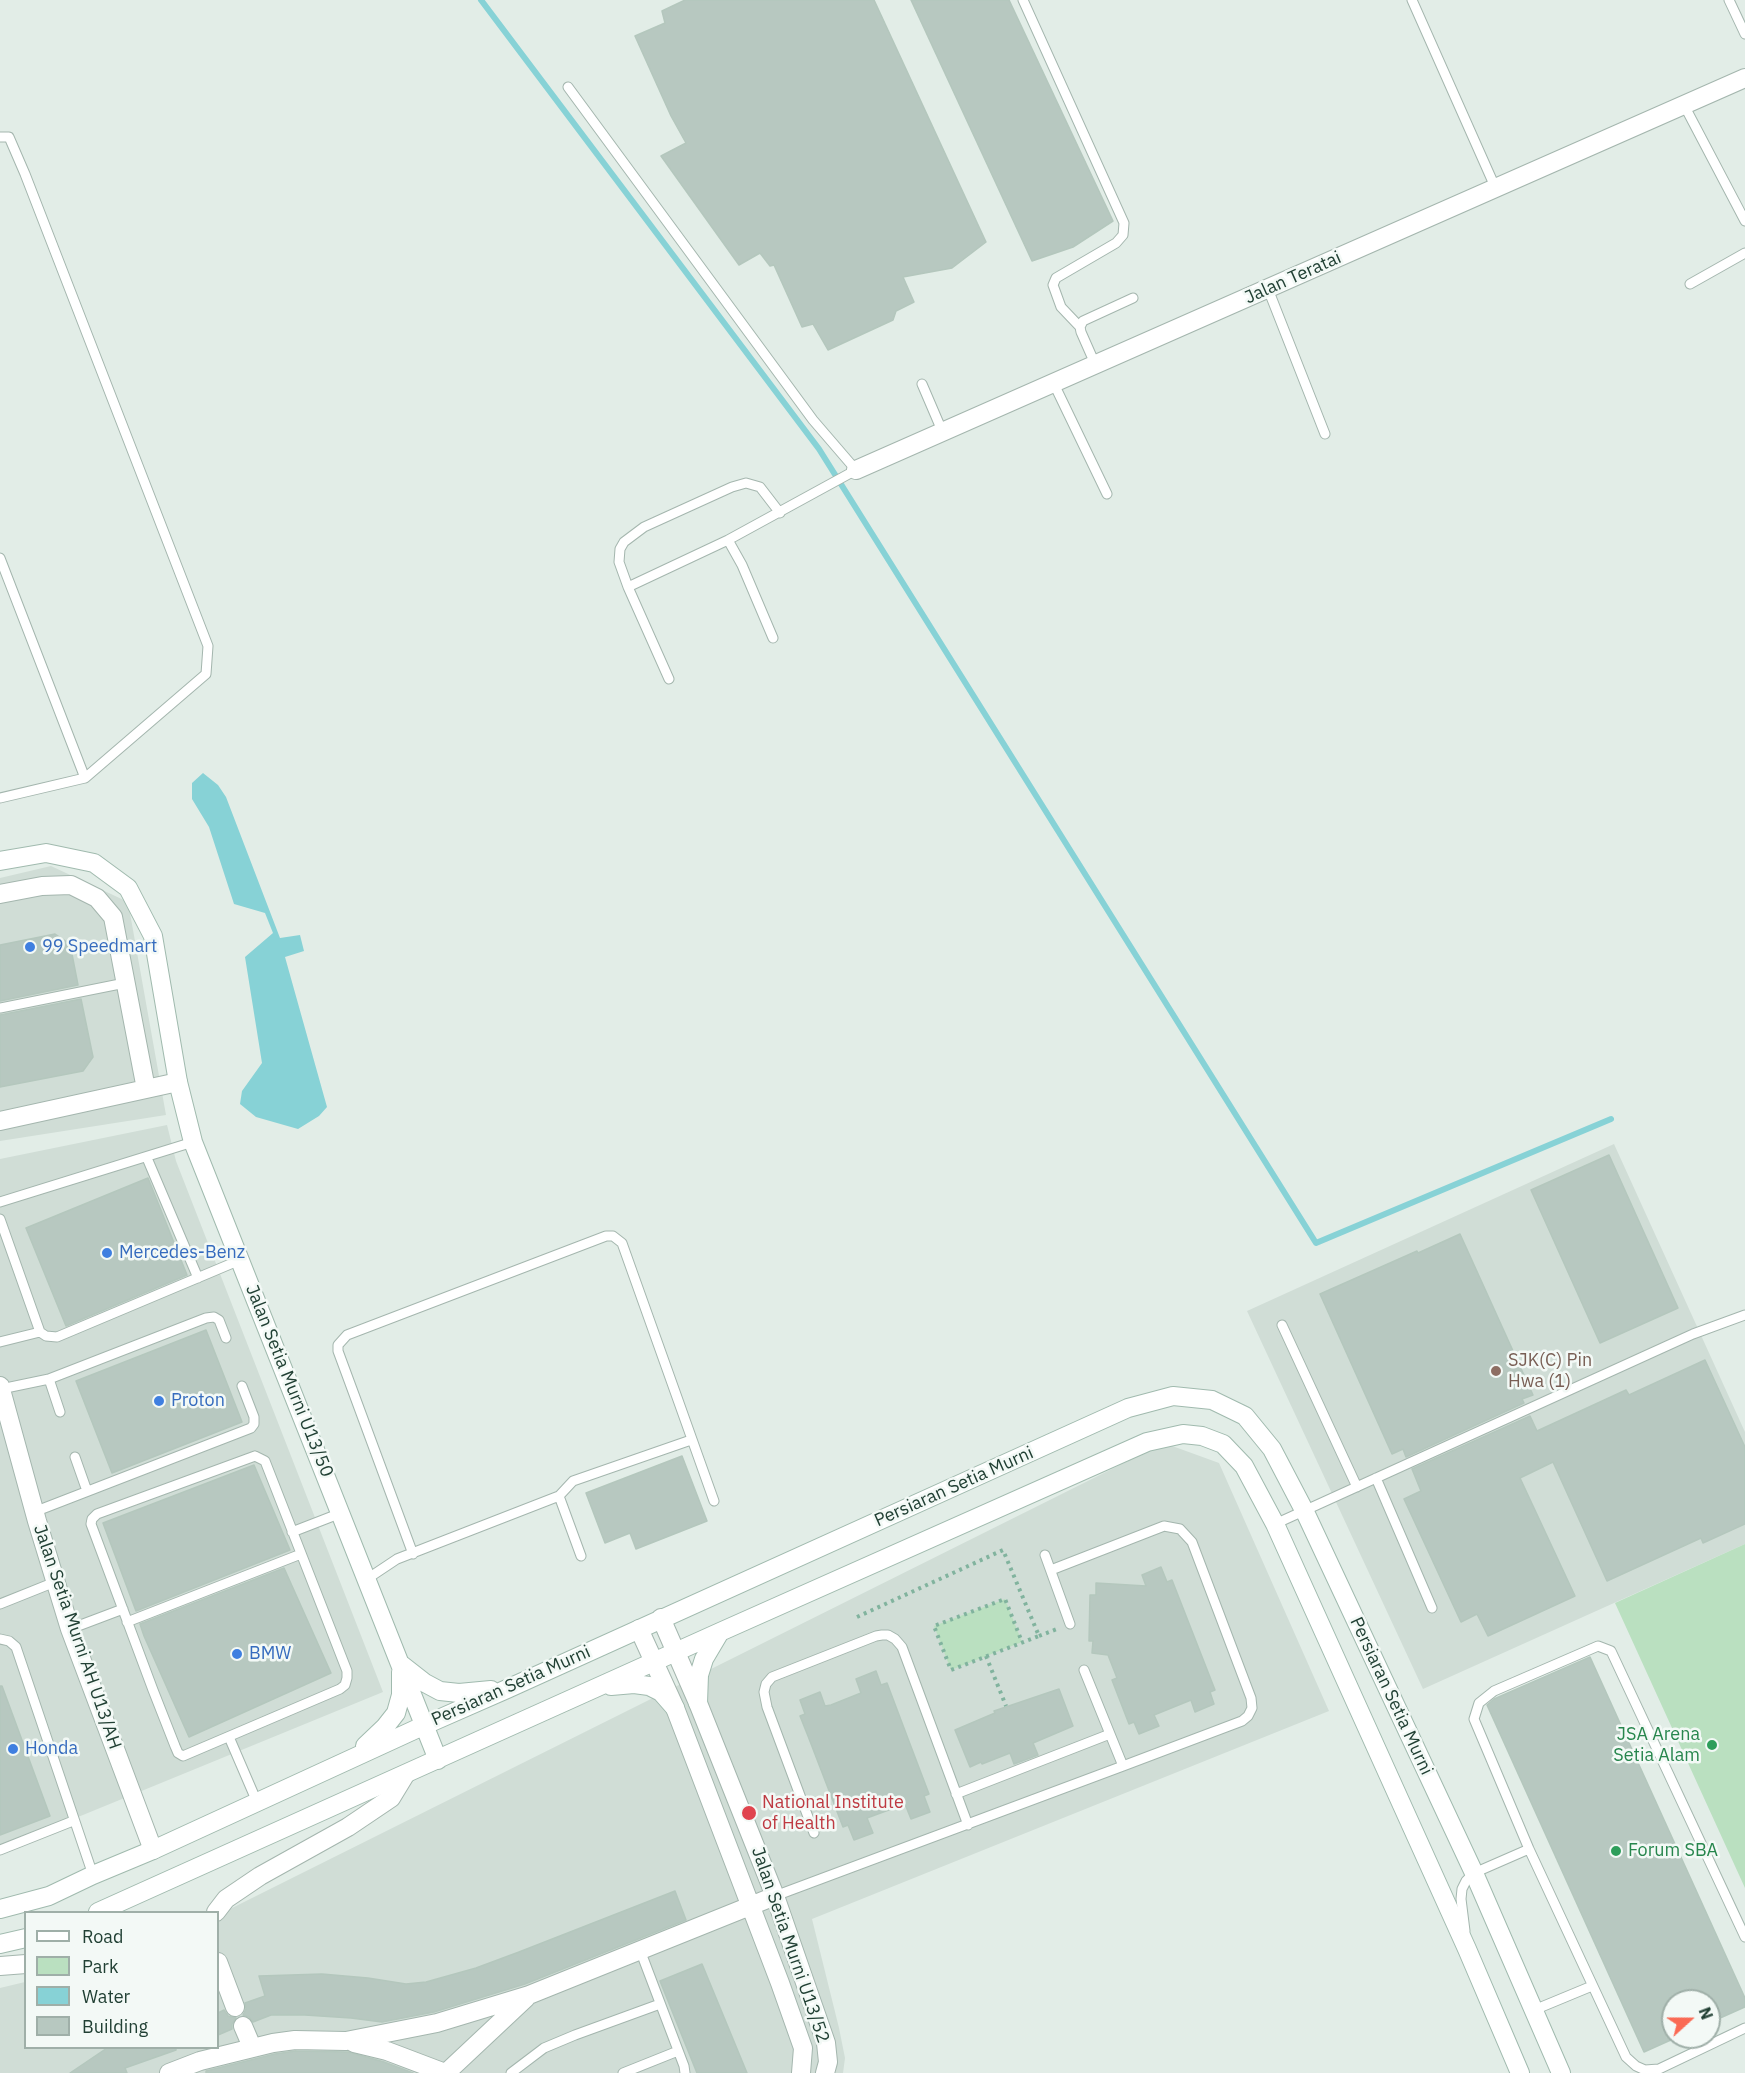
<!DOCTYPE html>
<style>
body{margin:0}
#map{position:relative;width:1745px;height:2073px;overflow:hidden;background:#e2ede7;font-family:"IBM Plex Sans",sans-serif}
canvas{display:block}
.legend{position:absolute;left:24px;top:1911px;width:195px;height:138px;box-sizing:border-box;background:#f3f9f6;border:2px solid #9fafa8;margin:0;padding:8px 10px;list-style:none;font-size:18px;color:#214034}
.legend li{display:flex;align-items:center;gap:12px;height:30px}
.legend b{width:30px;border:2px solid #9fafa8}
.north{position:absolute;left:1661px;top:1989px;width:60px;height:60px;box-sizing:border-box;background:#f3f9f6;border:2px solid #9fafa8;border-radius:50%;rotate:69deg;font-size:16px;font-weight:700;line-height:24px;text-align:center;color:#214034}
.north::after{content:'';display:block;margin:auto;width:21px;height:27px;background:#fa6a54;clip-path:polygon(50% 0,100% 100%,50% 72%,0 100%)}
</style>
<div id="map">
<canvas width="1745" height="2073"></canvas>
<ul class="legend">
<li><b style="height:8px;background:#fff"></b>Road</li>
<li><b style="height:16px;background:#bae0c0"></b>Park</li>
<li><b style="height:16px;background:#87d2d6"></b>Water</li>
<li><b style="height:16px;background:#b7c8c0"></b>Building</li>
</ul>
<div class="north">N</div>
</div>
<script>
const ctx = document.querySelector('canvas').getContext('2d');
ctx.lineJoin = 'round';
function fill(path, color) {
  ctx.fillStyle = color;
  ctx.fill(path, 'evenodd');
}
function poly(rows) {
  const path = new Path2D();
  for (const r of rows) {
    path.moveTo(r[0], r[1]);
    for (let i = 2; i < r.length; i += 2) path.lineTo(r[i], r[i + 1]);
  }
  return path;
}
function stroke(path, color, width, dash) {
  ctx.strokeStyle = color;
  ctx.lineWidth = width;
  ctx.lineCap = dash ? 'butt' : 'round';
  ctx.setLineDash(dash || []);
  ctx.stroke(path);
}
function drawText(font, color, halo, rows, align = 'center') {
  ctx.font = font + ' "IBM Plex Sans",sans-serif';
  ctx.lineWidth = 5;
  ctx.setLineDash([]);
  ctx.textBaseline = 'middle';
  ctx.strokeStyle = halo;
  ctx.fillStyle = color;
  for (const [text, x, y, turn = 0] of rows) {
    ctx.save();
    ctx.translate(x, y);
    ctx.rotate((+turn || 0) * Math.PI / 180);
    ctx.textAlign = isNaN(turn) ? turn : align;
    if (halo) ctx.strokeText(text, 0, 0);
    ctx.fillText(text, 0, 0);
    ctx.restore();
  }
}
fill(poly([
 [51,866,128,902,166,1115,0,1141,0,878],
 [167,1125,176,1161,383,1692,0,1849,0,1159],
 [1614,1144,1745,1432,1745,1544,1423,1689,1247,1311],
 [1164,1443,1219,1463,1329,1711,812,1919,839,2028,845,2058,843,2073,0,2073,0,1988,25,1982,26,2048,218,2048,218,1915]
]), '#d0ddd6');
fill(poly([
 [1745,1544,1745,1888,1615,1603],
 [1005,1599,1022,1642,951,1670,934,1626]
]), '#bae0c0');
fill(poly([
 [203,773,218,785,226,797,280,938,300,935,304,951,285,957,327,1107,319,1116,298,1129,256,1117,240,1104,242,1091,262,1063,245,957,273,933,265,913,234,904,209,827,192,799,192,783]
]), '#87d2d6');
stroke(poly([
 [481,0,819,449,1316,1243,1611,1119]
]), '#87d2d6', 6);
const building = poly([
 [685,0,874,0,986,242,952,268,903,277,914,302,896,311,893,320,828,350,813,324,802,327,774,265,770,266,760,253,739,265,661,156,686,143,671,116,635,36,665,23,662,11,685,0],
 [911,0,1009,0,1113,221,1073,247,1032,261,911,0],
 [55,934,70,944,78,985,0,1001,0,945,55,934],
 [81,999,93,1057,83,1071,0,1087,0,1015,81,999],
 [1609,1155,1678,1308,1600,1343,1531,1190,1609,1155],
 [148,1178,187,1275,66,1326,26,1228,148,1178],
 [1460,1234,1533,1395,1522,1399,1524,1403,1406,1457,1403,1449,1392,1454,1320,1294,1417,1251,1418,1253,1460,1234],
 [206,1330,242,1422,112,1473,76,1381,206,1330],
 [1705,1360,1745,1447,1745,1524,1703,1543,1701,1538,1607,1581,1553,1462,1520,1478,1575,1596,1488,1636,1477,1614,1461,1622,1404,1499,1421,1491,1412,1469,1530,1416,1537,1431,1626,1390,1629,1395,1705,1360],
 [682,1456,707,1521,636,1549,630,1533,605,1543,586,1493,682,1456],
 [254,1465,290,1550,136,1611,103,1523,254,1465],
 [1161,1567,1167,1582,1172,1580,1215,1690,1210,1692,1214,1704,1195,1712,1191,1700,1154,1715,1159,1726,1139,1734,1134,1722,1129,1724,1112,1680,1117,1678,1108,1655,1092,1653,1093,1641,1089,1641,1090,1595,1096,1595,1096,1583,1146,1586,1142,1575,1161,1567],
 [284,1568,331,1673,189,1737,144,1636,140,1624,284,1568],
 [1590,1657,1745,1998,1745,2007,1709,2023,1709,2001,1673,2001,1673,2039,1644,2052,1487,1705,1494,1699,1590,1657],
 [876,1671,881,1685,887,1683,910,1744,929,1794,924,1796,930,1812,911,1819,905,1804,867,1818,873,1833,854,1840,848,1825,843,1827,808,1736,800,1716,805,1714,800,1700,820,1692,825,1706,831,1705,861,1693,856,1679,876,1671],
 [0,1686,2,1686,50,1816,0,1835,0,1686],
 [1059,1689,1073,1726,1033,1743,1038,1755,1014,1764,1010,1753,982,1764,981,1762,970,1767,955,1730,995,1713,994,1711,1059,1689],
 [675,1891,686,1920,525,1984,434,2012,382,2022,351,2018,305,2015,271,2015,253,2022,249,2017,243,2015,246,2009,245,2003,265,1996,259,1976,322,1974,368,1978,406,1984,426,1982,476,1968,519,1952,675,1891],
 [702,1964,747,2073,697,2073,660,1981,702,1964],
 [224,2010,228,2016,236,2018,232,2024,232,2029,218,2035,218,2013,224,2010],
 [107,2048,176,2048,176,2050,125,2068,127,2073,70,2073,107,2048],
 [296,2051,348,2052,384,2062,413,2073,206,2073,206,2071,275,2054,296,2051]
]);
fill(building, '#b7c8c0');
stroke(building, '#b4c7bd', 1.5);
const lane = poly([
 [1023,0,1124,223,1123,235,1116,243,1056,278,1053,285,1061,307,1080,327],
 [1412,0,1496,189],
 [1729,0,1745,34],
 [568,87,813,420,856,470,728,540,742,565,773,638],
 [1684,105,1745,221],
 [0,137,9,137,25,174,208,646,206,674,85,778,0,798],
 [1690,284,1745,253],
 [1268,289,1325,434],
 [1096,366,1081,332,1080,327,1083,321,1133,298],
 [922,384,943,433],
 [1054,384,1107,494],
 [0,558,85,778],
 [628,587,728,540],
 [669,679,628,587,619,562,620,549,624,542,644,527,732,487,746,483,760,487,780,513],
 [0,1008,125,983],
 [147,1158,198,1278],
 [0,1202,193,1142],
 [0,1219,40,1332,46,1336,57,1337,240,1260],
 [1282,1325,1357,1487],
 [0,1342,40,1332],
 [49,1379,60,1412],
 [1,1389,49,1379,206,1318,214,1317,219,1320,226,1338],
 [255,1456,265,1461,347,1671,347,1678,345,1685,340,1689,183,1756,178,1753,175,1746,153,1690,91,1524,92,1519,97,1514,255,1456],
 [75,1457,87,1491],
 [1376,1478,1432,1608],
 [559,1496,581,1556],
 [34,1512,251,1428,254,1424,254,1417,242,1386],
 [1275,1524,1693,1334,1745,1315],
 [292,1532,341,1513],
 [413,1554,338,1351,338,1345,347,1335,606,1236,613,1236,622,1243,714,1501],
 [1045,1555,1070,1624],
 [367,1579,397,1559,559,1496,573,1481,691,1440],
 [0,1604,55,1582],
 [127,1622,301,1554],
 [70,1629,123,1609],
 [0,1639,9,1641,16,1647,93,1875],
 [1084,1670,1123,1766],
 [229,1737,257,1802],
 [956,1794,1110,1734],
 [814,1833,767,1707,764,1692,766,1684,772,1677,876,1636,882,1635,888,1635,895,1639,902,1647,968,1825],
 [0,1850,73,1821],
 [775,1896,1123,1766,1242,1721,1248,1716,1252,1708,1251,1698,1192,1542,1180,1529,1164,1526,1051,1570],
 [1465,1931,1461,1899,1462,1889,1466,1881,1474,1873,1529,1849],
 [1745,1937,1611,1651,1598,1646,1494,1691,1479,1703,1474,1719,1529,1849,1626,2057,1636,2066,1645,2070,1659,2069,1745,2028],
 [640,1950,684,2066,685,2073],
 [1534,2010,1592,1986],
 [511,2073,544,2048,575,2035,660,2004],
 [623,2073,678,2051]
]);
const street = poly([
 [856,470,1745,78],
 [0,894,42,886,71,885,97,898,113,917,146,1089],
 [0,1121,178,1082],
 [0,1386,37,1521,70,1629,153,1850],
 [661,1618,698,1703,775,1896,826,2043,828,2062,825,2073],
 [639,1629,675,1708,780,1983,803,2048,801,2073],
 [216,1912,226,1899,260,1876,348,1827,391,1798,405,1775],
 [218,1962,235,2007],
 [0,1966,26,1964],
 [243,2026,252,2047],
 [354,2043,387,2051,445,2073],
 [169,2073,200,2061,273,2043,295,2040,346,2041,437,2023,529,1995,775,1896],
 [446,2073,526,1998]
]);
const secondary = poly([
 [0,861,46,853,94,863,128,888,153,936,178,1082,193,1142,438,1760],
 [402,1665,425,1683,440,1691,459,1693,491,1690],
 [611,1686,634,1684,649,1686,661,1692,675,1708],
 [698,1703,699,1675,704,1659,720,1632],
 [365,1746,385,1727,396,1713,401,1695,401,1672],
 [0,1909,49,1896,93,1875,153,1850,425,1725,507,1689,1128,1408,1173,1396,1212,1400,1245,1416,1272,1449,1305,1512,1474,1873,1561,2073],
 [98,1912,720,1632,1147,1442,1183,1434,1202,1436,1223,1444,1244,1466,1275,1524,1467,1949,1520,2073],
 [0,1944,26,1938]
]);
stroke(lane, '#a4b6ae', 11);
stroke(street, '#a4b6ae', 20);
stroke(secondary, '#a0baae', 20);
stroke(poly([
 [857,1617,1003,1550,1039,1636,951,1670,934,1626,1005,1599,1022,1642],
 [1039,1636,1057,1629],
 [986,1656,1006,1706]
]), '#81b39e', 4, [3, 4.5]);
stroke(lane, '#fff', 9);
stroke(street, '#fff', 18);
stroke(secondary, '#fff', 18);
for (const [x, y, r, color] of [
 [30,947,6,"#3f7fe0"],
 [107,1253,6,"#3f7fe0"],
 [1496,1371,6,"#8d6e63"],
 [159,1401,6,"#3f7fe0"],
 [237,1654,6,"#3f7fe0"],
 [1712,1745,6,"#2e9e5b"],
 [13,1749,6,"#3f7fe0"],
 [749,1813,8,"#e0444e"],
 [1616,1851,6,"#2e9e5b"]
]) {
  const dot = new Path2D();
  dot.arc(x, y, r, 0, 2 * Math.PI);
  ctx.fillStyle = color;
  ctx.fill(dot);
  stroke(dot, '#f3f9f6', 2);
}
drawText('18px', '#214034', '#f3f9f6', [
 ["Jalan Teratai",1293,278,-24],
 ["Jalan Setia Murni U13/50",289,1381,68],
 ["Persiaran Setia Murni",954,1487,-24],
 ["Jalan Setia Murni AH U13/AH",77,1637,71],
 ["Persiaran Setia Murni",511,1686,-24],
 ["Persiaran Setia Murni",1391,1696,65],
 ["Jalan Setia Murni U13/52",790,1945,71]
]);
drawText('18px', '#366cbe', '#f3f9f6', [
 ["99 Speedmart",42,947],
 ["Mercedes-Benz",119,1253],
 ["Proton",171,1401],
 ["BMW",249,1654],
 ["Honda",25,1749]
], 'left');
drawText('18px', '#785e54', '#f3f9f6', [
 ["SJK(C) Pin",1508,1361],
 ["Hwa (1)",1508,1382]
], 'left');
drawText('18px', '#27864d', '#f3f9f6', [
 ["JSA Arena",1700,1735],
 ["Setia Alam",1700,1756],
 ["Forum SBA",1628,1851,"left"]
], 'right');
drawText('18px', '#be3a42', '#f3f9f6', [
 ["National Institute",762,1803],
 ["of Health",762,1824]
], 'left');
</script>
